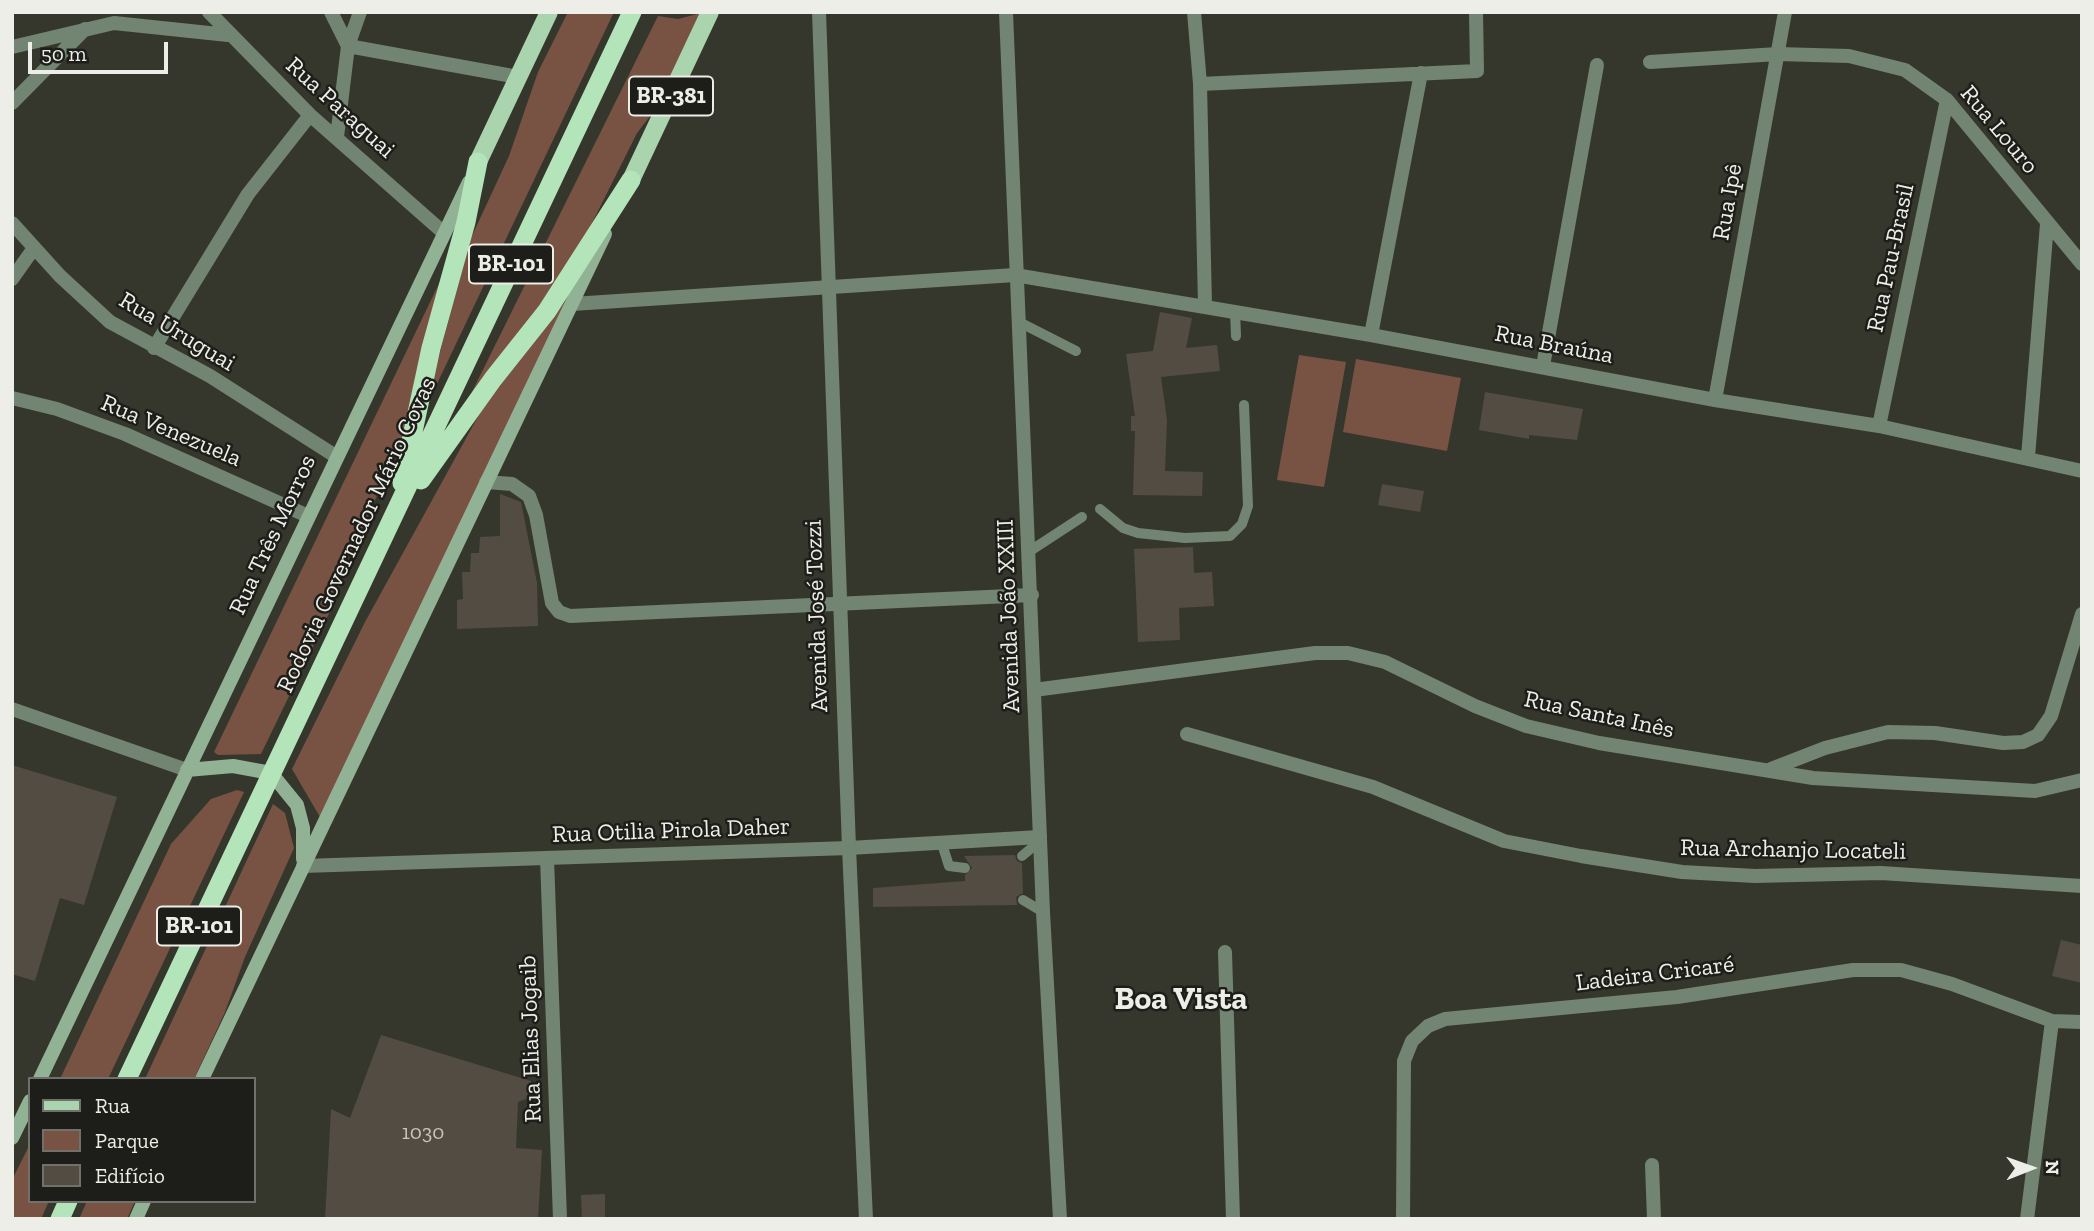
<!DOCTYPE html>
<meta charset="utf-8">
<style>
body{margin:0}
#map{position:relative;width:2094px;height:1231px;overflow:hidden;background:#36372c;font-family:"Zilla Slab",serif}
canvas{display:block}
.frame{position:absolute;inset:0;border:14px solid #edeee7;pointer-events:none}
.legend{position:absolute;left:28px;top:1077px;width:228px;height:126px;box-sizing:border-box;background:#1d1e19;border:2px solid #70716b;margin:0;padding:9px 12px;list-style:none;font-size:21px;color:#edeee7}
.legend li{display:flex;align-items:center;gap:14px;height:35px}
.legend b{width:35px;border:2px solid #70716b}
.north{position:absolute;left:1996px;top:1133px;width:70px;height:70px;-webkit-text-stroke:5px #1d1e19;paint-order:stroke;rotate:89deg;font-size:19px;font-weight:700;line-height:28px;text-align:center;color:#edeee7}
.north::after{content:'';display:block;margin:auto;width:24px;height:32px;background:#edeee7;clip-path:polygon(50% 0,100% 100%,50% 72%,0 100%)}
.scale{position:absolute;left:28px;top:42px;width:140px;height:32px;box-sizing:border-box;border:4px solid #edeee7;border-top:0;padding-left:9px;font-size:21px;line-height:24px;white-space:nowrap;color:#edeee7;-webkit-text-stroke:5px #1d1e19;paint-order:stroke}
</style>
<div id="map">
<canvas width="2094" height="1231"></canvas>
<div class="frame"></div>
<ul class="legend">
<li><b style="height:9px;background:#a9d4ae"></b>Rua</li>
<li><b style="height:19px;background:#785343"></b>Parque</li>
<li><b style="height:19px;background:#534c43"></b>Edifício</li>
</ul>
<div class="north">N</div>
<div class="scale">50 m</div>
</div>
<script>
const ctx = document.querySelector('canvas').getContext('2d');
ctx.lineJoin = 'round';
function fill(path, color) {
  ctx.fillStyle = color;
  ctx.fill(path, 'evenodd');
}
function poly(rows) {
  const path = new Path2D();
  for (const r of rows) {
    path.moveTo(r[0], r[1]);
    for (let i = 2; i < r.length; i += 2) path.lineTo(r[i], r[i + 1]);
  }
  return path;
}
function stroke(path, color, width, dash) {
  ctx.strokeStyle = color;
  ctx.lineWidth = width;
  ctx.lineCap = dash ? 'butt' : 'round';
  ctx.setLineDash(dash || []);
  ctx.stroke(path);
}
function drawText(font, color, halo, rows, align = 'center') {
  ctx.font = font + ' "Zilla Slab",serif';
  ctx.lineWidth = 5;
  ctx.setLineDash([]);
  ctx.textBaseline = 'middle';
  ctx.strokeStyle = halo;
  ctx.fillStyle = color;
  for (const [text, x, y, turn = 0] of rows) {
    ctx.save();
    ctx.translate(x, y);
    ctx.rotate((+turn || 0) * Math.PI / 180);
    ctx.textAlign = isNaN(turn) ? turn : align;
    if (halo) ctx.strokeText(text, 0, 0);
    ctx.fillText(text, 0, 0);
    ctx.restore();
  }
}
fill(poly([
 [568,12,614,12,424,411,471,238,509,156,538,72],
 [705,12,654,111,637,133,566,275,467,402,658,16,678,19],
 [446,269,404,437,346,563,335,601,261,754,218,755,214,752],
 [568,298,320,817,292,769,365,622,486,402],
 [1299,355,1346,362,1324,487,1277,480],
 [1356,359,1461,378,1447,451,1343,432],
 [237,790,244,792,108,1079,60,1079,171,844,211,799],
 [273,804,285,813,294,848,245,957,225,1012,194,1079,145,1079],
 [30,1144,30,1201,49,1201,41,1219,12,1219,12,1180],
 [87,1201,135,1201,127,1219,79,1219]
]), '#785343');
fill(poly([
 [1160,312,1192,318,1186,348,1217,345,1220,371,1161,377,1167,420,1165,471,1203,472,1202,496,1133,495,1135,431,1131,431,1131,416,1135,416,1126,354,1153,351],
 [1485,392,1583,409,1577,440,1529,435,1529,439,1479,430],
 [1382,484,1424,491,1420,512,1378,505],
 [500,494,521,502,537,583,538,626,457,629,457,600,463,599,462,572,470,572,471,553,479,553,480,537,500,536],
 [1193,547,1194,573,1212,572,1214,606,1179,608,1180,640,1138,642,1134,549],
 [12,765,117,797,84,905,60,898,35,981,12,974],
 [1015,855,1017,861,1022,863,1023,893,1016,897,1017,905,873,907,873,888,965,881,965,875,972,868,964,856],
 [2061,940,2082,945,2082,983,2052,976],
 [381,1035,531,1081,532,1097,518,1102,516,1148,542,1150,538,1219,325,1219,331,1109,350,1118],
 [605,1194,605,1219,582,1219,581,1195]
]), '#534c43');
stroke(poly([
 [1235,311,1236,336],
 [1017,321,1076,351],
 [1100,509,1123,528,1138,533,1185,538,1230,536,1242,524,1248,506,1244,405],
 [1030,551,1082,517],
 [942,844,949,866,965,868],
 [1022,856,1040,841],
 [1023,900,1043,912]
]), '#718572', 10);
stroke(poly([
 [209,12,310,115,444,233],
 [331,12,348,46],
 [1194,12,1200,84,1205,305],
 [348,46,518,77],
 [12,47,114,23,228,35],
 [1650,62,1778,54,1849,56,1905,70,1947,100,2082,264],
 [1200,84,1477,71,1476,12],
 [12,103,85,29],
 [337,137,348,46,360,12],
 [12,223,60,276,110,322,210,376,337,457],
 [12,279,34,248],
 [572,304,1015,275,1371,335,1715,400,1879,426,2082,471],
 [1371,335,1421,73],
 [154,348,248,194,310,115],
 [1543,366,1597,65],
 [12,398,57,409,125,434,308,516],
 [1715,400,1785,12],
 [1879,426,1947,100],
 [2028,457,2047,224],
 [486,482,512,484,529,496,536,515,552,603,559,612,570,616,1032,595],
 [1034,690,1315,653,1348,653,1385,662,1475,706,1526,726,1599,743,1813,778,2035,791,2082,780],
 [12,709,187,770],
 [1187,734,1373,787,1504,841,1581,856,1682,872,1755,876,1881,873,2082,886],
 [1771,769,1825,748,1888,732,1935,733,2003,743,2023,742,2038,735,2051,716,2082,614],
 [547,858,560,1219],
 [303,866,849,848,1040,837],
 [1225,952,1233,1219],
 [1652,1165,1654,1219],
 [1403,1219,1404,1061,1412,1041,1428,1026,1445,1019,1677,997,1853,970,1901,970,1952,984,2052,1021,2082,1022],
 [2027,1219,2052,1021]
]), '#718572', 14);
stroke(poly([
 [819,12,849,848,866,1219],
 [1006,12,1043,912,1060,1219]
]), '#718572', 14);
stroke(poly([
 [187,770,233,766,271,773,297,805,303,828,303,859],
 [40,1079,469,182],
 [202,1079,605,234],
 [12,1138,30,1101],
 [136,1219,144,1201]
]), '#91b294', 14);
stroke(poly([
 [478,162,549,12],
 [631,180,710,12]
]), '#a9d4ae', 18);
stroke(poly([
 [421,480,493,379,547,311,631,180],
 [402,483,431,348,466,222,478,162],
 [127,1079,632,12],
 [60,1219,68,1201]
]), '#b4e4ba', 19);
drawText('21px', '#c6c6be', null, [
 ["1030",423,1133]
]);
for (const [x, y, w] of [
 [671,96,84],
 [511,264,84],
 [199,926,84]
]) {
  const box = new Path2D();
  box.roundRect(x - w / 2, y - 19.5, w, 39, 5);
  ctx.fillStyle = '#1d1e19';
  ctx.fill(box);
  stroke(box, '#edeee7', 2);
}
drawText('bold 23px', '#edeee7', null, [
 ["BR-381",671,96],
 ["BR-101",511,264],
 ["BR-101",199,926]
]);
drawText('24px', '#edeee7', '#1d1e19', [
 ["Rua Paraguai",340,108,42],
 ["Rua Louro",1999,130,50],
 ["Rua Ipê",1728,202,-80],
 ["Rua Pau-Brasil",1891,258,-78],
 ["Rua Uruguai",177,332,31],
 ["Rua Braúna",1554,345,11],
 ["Rua Venezuela",171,431,23],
 ["Rua Três Morros",273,535,-65],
 ["Rodovia Governador Mário Covas",357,535,-65],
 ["Avenida José Tozzi",817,616,-92],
 ["Avenida João XXIII",1009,616,-92],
 ["Rua Santa Inês",1599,715,12],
 ["Rua Otilia Pirola Daher",671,831,-2],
 ["Rua Archanjo Locateli",1793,850,1],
 ["Ladeira Cricaré",1655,974,-7],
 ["Rua Elias Jogaib",531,1039,-92]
]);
drawText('bold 32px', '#edeee7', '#1d1e19', [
 ["Boa Vista",1181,1000]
]);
</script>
